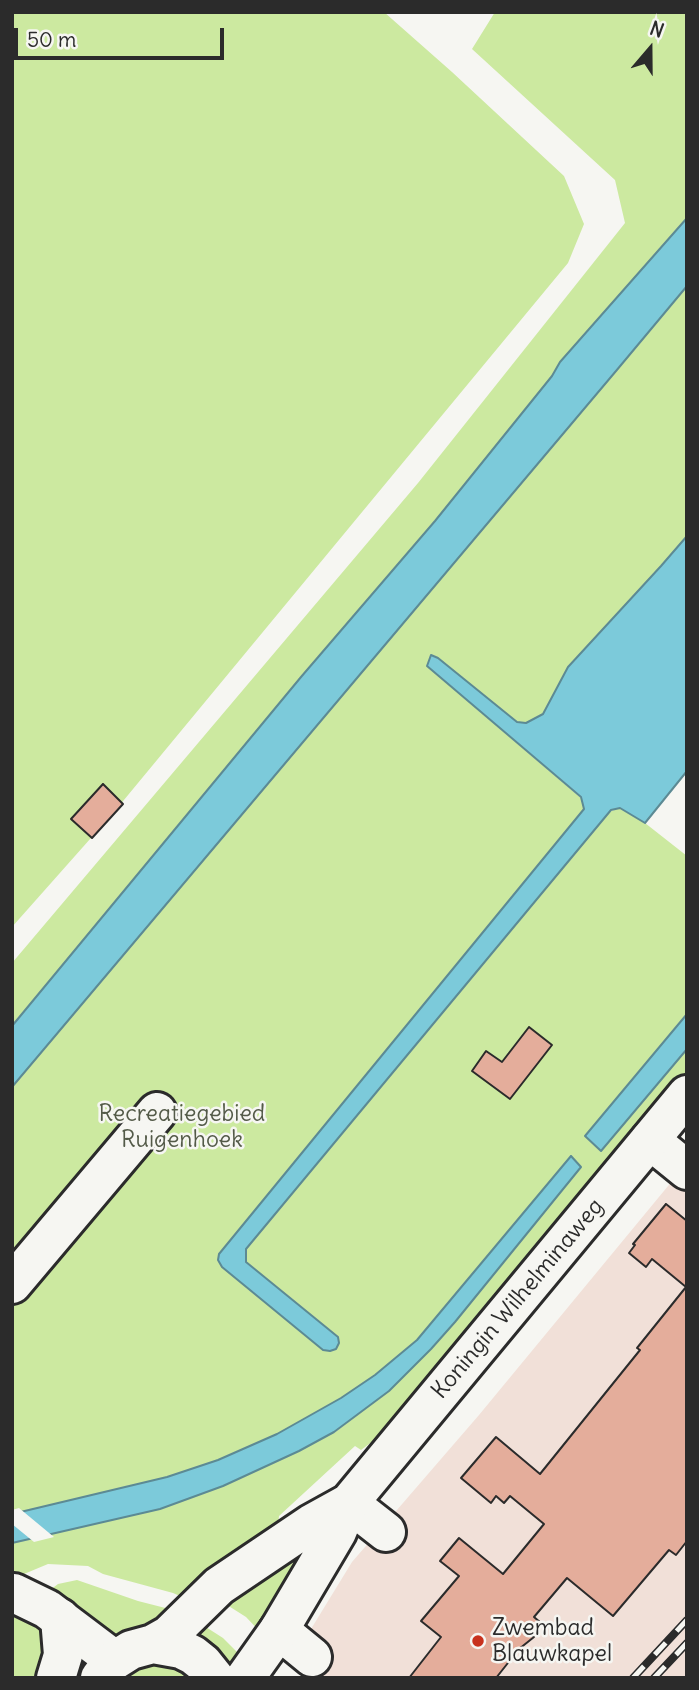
<!DOCTYPE html>
<style>
body{margin:0}
#map{position:relative;width:699px;height:1690px;overflow:hidden;background:#f6f6f2;font-family:Delius,sans-serif}
canvas{display:block}
.frame{position:absolute;inset:0;border:14px solid #2b2b2b;pointer-events:none}
.north{position:absolute;left:615px;top:14px;width:70px;height:70px;-webkit-text-stroke:5px #f6f6f2;paint-order:stroke;rotate:20deg;font-size:19px;font-weight:700;line-height:28px;text-align:center;color:#2b2b2b}
.north::after{content:'';display:block;margin:auto;width:24px;height:32px;background:#2b2b2b;clip-path:polygon(50% 0,100% 100%,50% 72%,0 100%)}
.scale{position:absolute;left:14px;top:28px;width:210px;height:32px;box-sizing:border-box;border:4px solid #2b2b2b;border-top:0;padding-left:9px;font-size:21px;line-height:24px;white-space:nowrap;color:#2b2b2b;-webkit-text-stroke:5px #f6f6f2;paint-order:stroke}
</style>
<div id="map">
<canvas width="699" height="1690"></canvas>
<div class="frame"></div>
<div class="north">N</div>
<div class="scale">50 m</div>
</div>
<script>
const ctx = document.querySelector('canvas').getContext('2d');
ctx.lineJoin = 'round';
function fill(path, color) {
  ctx.fillStyle = color;
  ctx.fill(path, 'evenodd');
}
function poly(rows) {
  const path = new Path2D();
  for (const r of rows) {
    path.moveTo(r[0], r[1]);
    for (let i = 2; i < r.length; i += 2) path.lineTo(r[i], r[i + 1]);
  }
  return path;
}
function stroke(path, color, width, dash) {
  ctx.strokeStyle = color;
  ctx.lineWidth = width;
  ctx.lineCap = dash ? 'butt' : 'round';
  ctx.setLineDash(dash || []);
  ctx.stroke(path);
}
function drawText(font, color, halo, rows, align = 'center') {
  ctx.font = font + ' Delius,sans-serif';
  ctx.lineWidth = 5;
  ctx.setLineDash([]);
  ctx.textBaseline = 'middle';
  ctx.strokeStyle = halo;
  ctx.fillStyle = color;
  for (const [text, x, y, turn = 0] of rows) {
    ctx.save();
    ctx.translate(x, y);
    ctx.rotate((+turn || 0) * Math.PI / 180);
    ctx.textAlign = isNaN(turn) ? turn : align;
    if (halo) ctx.strokeText(text, 0, 0);
    ctx.fillText(text, 0, 0);
    ctx.restore();
  }
}
fill(poly([
 [687,1163,687,1678,318,1678,318,1676,297,1660,311,1629,352,1562,479,1415]
]), '#f1e0d8');
fill(poly([
 [12,12,384,12,452,72,564,176,584,224,568,263,114,812,12,927],
 [495,12,687,12,687,218,560,362,553,376,435,521,301,677,12,1026,12,963,418,483,625,223,615,180,472,49],
 [687,286,687,536,661,566,568,667,543,714,526,723,517,723,427,666,581,798,584,809,569,828,619,808,645,823,687,856,687,1014,586,1137,602,1150,687,1049,687,1075,404,1418,361,1450,355,1446,279,1516,278,1526,189,1600,173,1593,103,1574,88,1566,48,1564,12,1579,12,1087,616,371],
 [571,1157,389,1391,335,1432,315,1442,375,1375,417,1340],
 [315,1539,266,1638,246,1617,216,1598],
 [77,1580,138,1601,181,1612,127,1640,97,1630,46,1593,58,1584],
 [12,1611,40,1627,45,1638,48,1658,37,1678,12,1678],
 [198,1622,223,1638,248,1663,228,1678,186,1641],
 [168,1661,199,1678,119,1678,136,1666]
]), '#cce9a0');
const water = poly([
 [687,218,687,286,616,371,12,1087,12,1026,301,677,435,521,552,376,560,362,687,218],
 [687,536,687,771,645,823,620,808,611,810,246,1249,246,1262,338,1337,339,1343,336,1349,330,1351,323,1350,222,1267,218,1260,219,1254,584,809,581,797,427,666,431,655,438,658,517,722,526,723,543,714,568,667,661,566,687,536],
 [687,1014,687,1049,601,1151,585,1136,687,1014],
 [571,1156,581,1167,455,1322,431,1349,389,1391,334,1432,299,1451,223,1486,160,1509,12,1543,12,1514,167,1477,218,1460,277,1434,341,1398,375,1375,417,1340,571,1156]
]);
fill(water, '#7ccada');
stroke(water, '#5c8a94', 2);
fill(poly([
 [19,1508,54,1537,34,1542,12,1524,12,1510]
]), '#f6f6f2');
const building = poly([
 [103,784,123,804,92,838,71,819,103,784],
 [529,1027,552,1045,510,1099,472,1071,486,1051,502,1062,529,1027],
 [666,1204,687,1221,687,1541,676,1555,669,1550,613,1616,567,1578,534,1617,541,1623,531,1635,534,1637,519,1649,496,1678,409,1678,441,1637,421,1621,459,1576,440,1561,459,1538,503,1574,544,1524,510,1496,504,1503,496,1496,491,1503,461,1478,496,1437,540,1474,640,1350,637,1348,686,1287,652,1259,646,1267,629,1253,635,1245,633,1244,666,1204]
]);
fill(building, '#e4ad9b');
stroke(building, '#2b2b2b', 2);
const minor = poly([
 [650,1140,687,1170],
 [12,1284,157,1112],
 [349,1503,386,1532],
 [12,1593,14,1593,47,1609,104,1652,112,1662],
 [279,1630,312,1657]
]);
const major = poly([
 [153,1644,169,1635,219,1586,311,1524,349,1503],
 [100,1678,112,1662,131,1650,153,1644,181,1649,193,1655,203,1663,215,1678],
 [245,1678,279,1630,337,1532,349,1503,687,1095]
]);
const highway = poly([
 [56,1678,63,1655,60,1618]
]);
stroke(minor, '#2b2b2b', 44);
stroke(major, '#2b2b2b', 44);
stroke(highway, '#2b2b2b', 44);
stroke(minor, '#f6f6f2', 38);
stroke(major, '#f6f6f2', 38);
stroke(highway, '#f6f6f2', 38);
const rail = poly([
 [633,1678,687,1620],
 [654,1678,687,1643]
]);
stroke(rail, '#2b2b2b', 8);
stroke(rail, '#f6f6f2', 5, [16]);
for (const [x, y, r, color] of [
 [478,1641,7,"#c8321e"]
]) {
  const dot = new Path2D();
  dot.arc(x, y, r, 0, 2 * Math.PI);
  ctx.fillStyle = color;
  ctx.fill(dot);
  stroke(dot, '#f6f6f2', 2.5);
}
drawText('23px', '#535a48', '#f6f6f2', [
 ["Recreatiegebied",182,1114],
 ["Ruigenhoek",182,1140]
]);
drawText('23px', '#2b2b2b', '#f6f6f2', [
 ["Koningin Wilhelminaweg",518,1299,-50]
]);
drawText('23px', '#2b2b2b', '#f6f6f2', [
 ["Zwembad",492,1628],
 ["Blauwkapel",492,1654]
], 'left');
</script>
